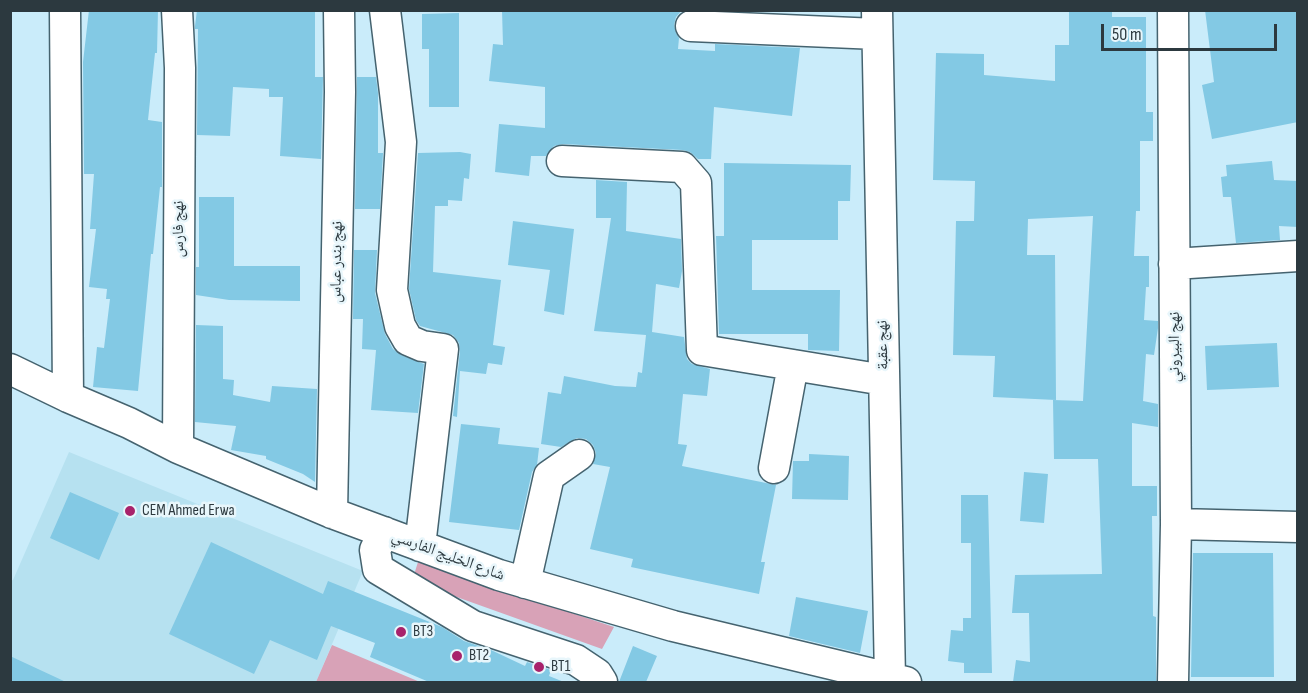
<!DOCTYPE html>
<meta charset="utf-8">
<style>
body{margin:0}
#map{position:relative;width:1308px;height:693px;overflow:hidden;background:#caecfa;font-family:"Sofia Sans Condensed",sans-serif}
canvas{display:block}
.frame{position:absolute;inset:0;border:12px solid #2c393f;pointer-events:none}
.scale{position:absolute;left:1101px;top:24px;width:176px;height:27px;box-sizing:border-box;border:3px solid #2c393f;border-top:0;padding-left:8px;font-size:18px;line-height:21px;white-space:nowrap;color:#2c393f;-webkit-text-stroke:4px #e8f6fb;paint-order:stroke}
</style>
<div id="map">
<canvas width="1308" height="693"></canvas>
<div class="frame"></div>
<div class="scale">50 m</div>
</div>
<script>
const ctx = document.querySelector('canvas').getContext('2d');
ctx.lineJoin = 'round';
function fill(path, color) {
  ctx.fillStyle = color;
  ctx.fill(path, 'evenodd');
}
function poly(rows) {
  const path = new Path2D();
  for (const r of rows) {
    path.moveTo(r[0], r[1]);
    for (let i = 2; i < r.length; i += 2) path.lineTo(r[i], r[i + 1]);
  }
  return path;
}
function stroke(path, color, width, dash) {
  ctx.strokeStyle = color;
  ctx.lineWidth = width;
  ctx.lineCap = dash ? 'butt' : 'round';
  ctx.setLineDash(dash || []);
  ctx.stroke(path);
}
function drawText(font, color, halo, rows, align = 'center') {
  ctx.font = font + ' "Sofia Sans Condensed","Noto Naskh Arabic",sans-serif';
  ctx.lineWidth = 5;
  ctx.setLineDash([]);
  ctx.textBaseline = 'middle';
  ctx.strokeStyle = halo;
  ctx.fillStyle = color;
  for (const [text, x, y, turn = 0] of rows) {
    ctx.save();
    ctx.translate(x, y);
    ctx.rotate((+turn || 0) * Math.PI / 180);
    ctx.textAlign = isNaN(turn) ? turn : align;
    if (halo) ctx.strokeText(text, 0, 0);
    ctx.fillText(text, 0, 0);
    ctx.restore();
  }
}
fill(poly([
 [69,452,363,571,316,682,11,682,10,581,13,580]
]), '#b6e1f0');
fill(poly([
 [418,562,614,627,602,649,412,581],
 [332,645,420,682,316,682]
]), '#d8a2b7');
fill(poly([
 [89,10,158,10,157,53,155,53,148,120,162,122,162,187,160,187,153,254,151,254,138,391,93,387,97,347,104,348,110,299,106,299,107,289,89,287,96,229,90,229,94,174,84,174,83,62],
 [197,10,315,10,315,77,323,77,321,159,280,156,283,97,269,97,269,89,233,87,230,136,197,135,198,29,195,29,195,26],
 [502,10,682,10,676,17,674,25,676,33,679,38,678,49,715,51,715,44,800,48,792,116,714,107,711,159,698,159,690,152,683,150,563,144,554,146,546,156,531,156,529,176,495,172,499,124,545,128,545,87,489,81,493,44,503,45],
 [1069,10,1112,10,1112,17,1146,17,1146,112,1153,112,1153,141,1140,141,1140,211,1136,211,1134,256,1149,256,1149,287,1146,287,1144,320,1158,321,1158,328,1154,355,1146,354,1143,401,1158,404,1158,427,1132,423,1132,486,1157,486,1157,516,1152,516,1153,616,1156,617,1156,682,1013,682,1016,660,1030,662,1029,613,1012,613,1015,575,1102,574,1098,459,1054,459,1053,400,1083,401,1093,216,1028,219,1027,255,1055,255,1056,400,993,397,995,356,953,355,956,221,974,221,975,181,933,180,936,53,984,54,984,75,1055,81,1055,45,1069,45],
 [1205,10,1298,10,1298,122,1212,139,1202,85,1214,82],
 [459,13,459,107,429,107,429,49,422,49,422,14],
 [357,77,376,77,378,93,378,153,383,153,380,209,355,209],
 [460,152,471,154,469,179,464,178,462,201,448,200,448,206,435,206,433,272,501,280,493,345,505,347,502,365,488,363,486,374,460,371,457,417,453,416,460,351,459,343,453,335,420,326,416,320,409,289,418,153],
 [1272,161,1274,180,1298,181,1298,227,1279,226,1280,240,1236,243,1231,197,1223,197,1221,177,1227,176,1226,165],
 [724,163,851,165,850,201,838,201,838,240,752,240,752,290,840,290,839,351,808,350,808,334,719,334,716,236,724,236],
 [596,180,627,182,626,231,681,239,682,271,679,288,656,284,652,332,684,337,687,359,692,364,710,369,707,396,683,394,678,444,687,445,682,466,776,485,761,562,765,562,759,594,631,567,633,559,590,549,610,467,593,464,596,453,593,445,586,439,577,438,561,447,541,444,548,392,561,394,564,376,615,386,636,387,638,372,642,373,646,335,594,331,611,218,596,218],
 [199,197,234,197,234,266,300,266,300,301,229,300,196,295,196,267,199,267],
 [513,221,574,229,564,315,544,311,550,270,508,265],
 [354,250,377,250,375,293,385,334,393,349,401,355,424,364,418,413,371,410,376,350,362,349,363,319,353,319],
 [196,325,223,326,223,379,234,380,233,395,270,402,272,386,317,389,315,482,303,474,266,459,266,456,231,450,236,426,195,422],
 [1277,343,1279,387,1207,390,1205,346],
 [461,424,500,428,498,444,539,448,537,465,532,472,519,530,449,522],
 [809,454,849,456,848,500,792,499,793,461,809,461],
 [1024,472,1048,474,1044,523,1020,521],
 [70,492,119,513,99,560,50,538],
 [961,495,988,495,992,673,964,673,964,663,948,661,951,630,963,631,963,618,971,618,971,543,961,543],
 [211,542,323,594,328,581,442,627,464,641,491,650,525,666,527,662,551,670,549,676,564,682,429,682,370,657,375,643,331,626,317,660,270,640,254,674,169,634],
 [1193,553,1273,553,1274,677,1191,677],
 [796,597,868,611,860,653,789,636],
 [633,646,657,656,646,682,619,682],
 [10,656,66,682,10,682]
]), '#83c9e4');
const minor = poly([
 [65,10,68,397],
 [177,10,180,68,178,448],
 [385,10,401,142,392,290,400,326,408,340,422,346,443,349,420,546],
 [877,10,890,679],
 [691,26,877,34],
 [562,161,682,167,696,183,702,350,884,380],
 [1174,264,1298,256],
 [10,369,68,397,129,423,178,448,332,513,499,575,673,626,906,682],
 [774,468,793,365],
 [332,513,340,92,339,10],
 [1176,524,1298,527],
 [384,532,375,550,378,569,473,626,576,660,597,674,602,682],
 [525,583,549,476,579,455],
 [1173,682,1176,524,1173,10]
]);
stroke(minor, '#45636f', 33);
stroke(minor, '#fff', 30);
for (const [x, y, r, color] of [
 [130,511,6,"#a8226b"],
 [401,632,6,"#a8226b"],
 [457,656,6,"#a8226b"],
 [539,667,6,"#a8226b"]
]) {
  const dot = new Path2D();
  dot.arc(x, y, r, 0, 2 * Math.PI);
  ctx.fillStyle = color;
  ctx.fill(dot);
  stroke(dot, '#e8f6fb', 2);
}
drawText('16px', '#2c393f', '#e8f6fb', [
 ["نهج فارس",179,229,-90],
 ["نهج بندر عباس",337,262,-89],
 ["نهج عقبة",883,345,-91],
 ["نهج البيروني",1175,347,-90],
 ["شارع الخليج الفارسي",448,556,20]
]);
drawText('16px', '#2c393f', '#e8f6fb', [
 ["CEM Ahmed Erwa",142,511],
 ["BT3",413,632],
 ["BT2",469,656],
 ["BT1",551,667]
], 'left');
</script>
